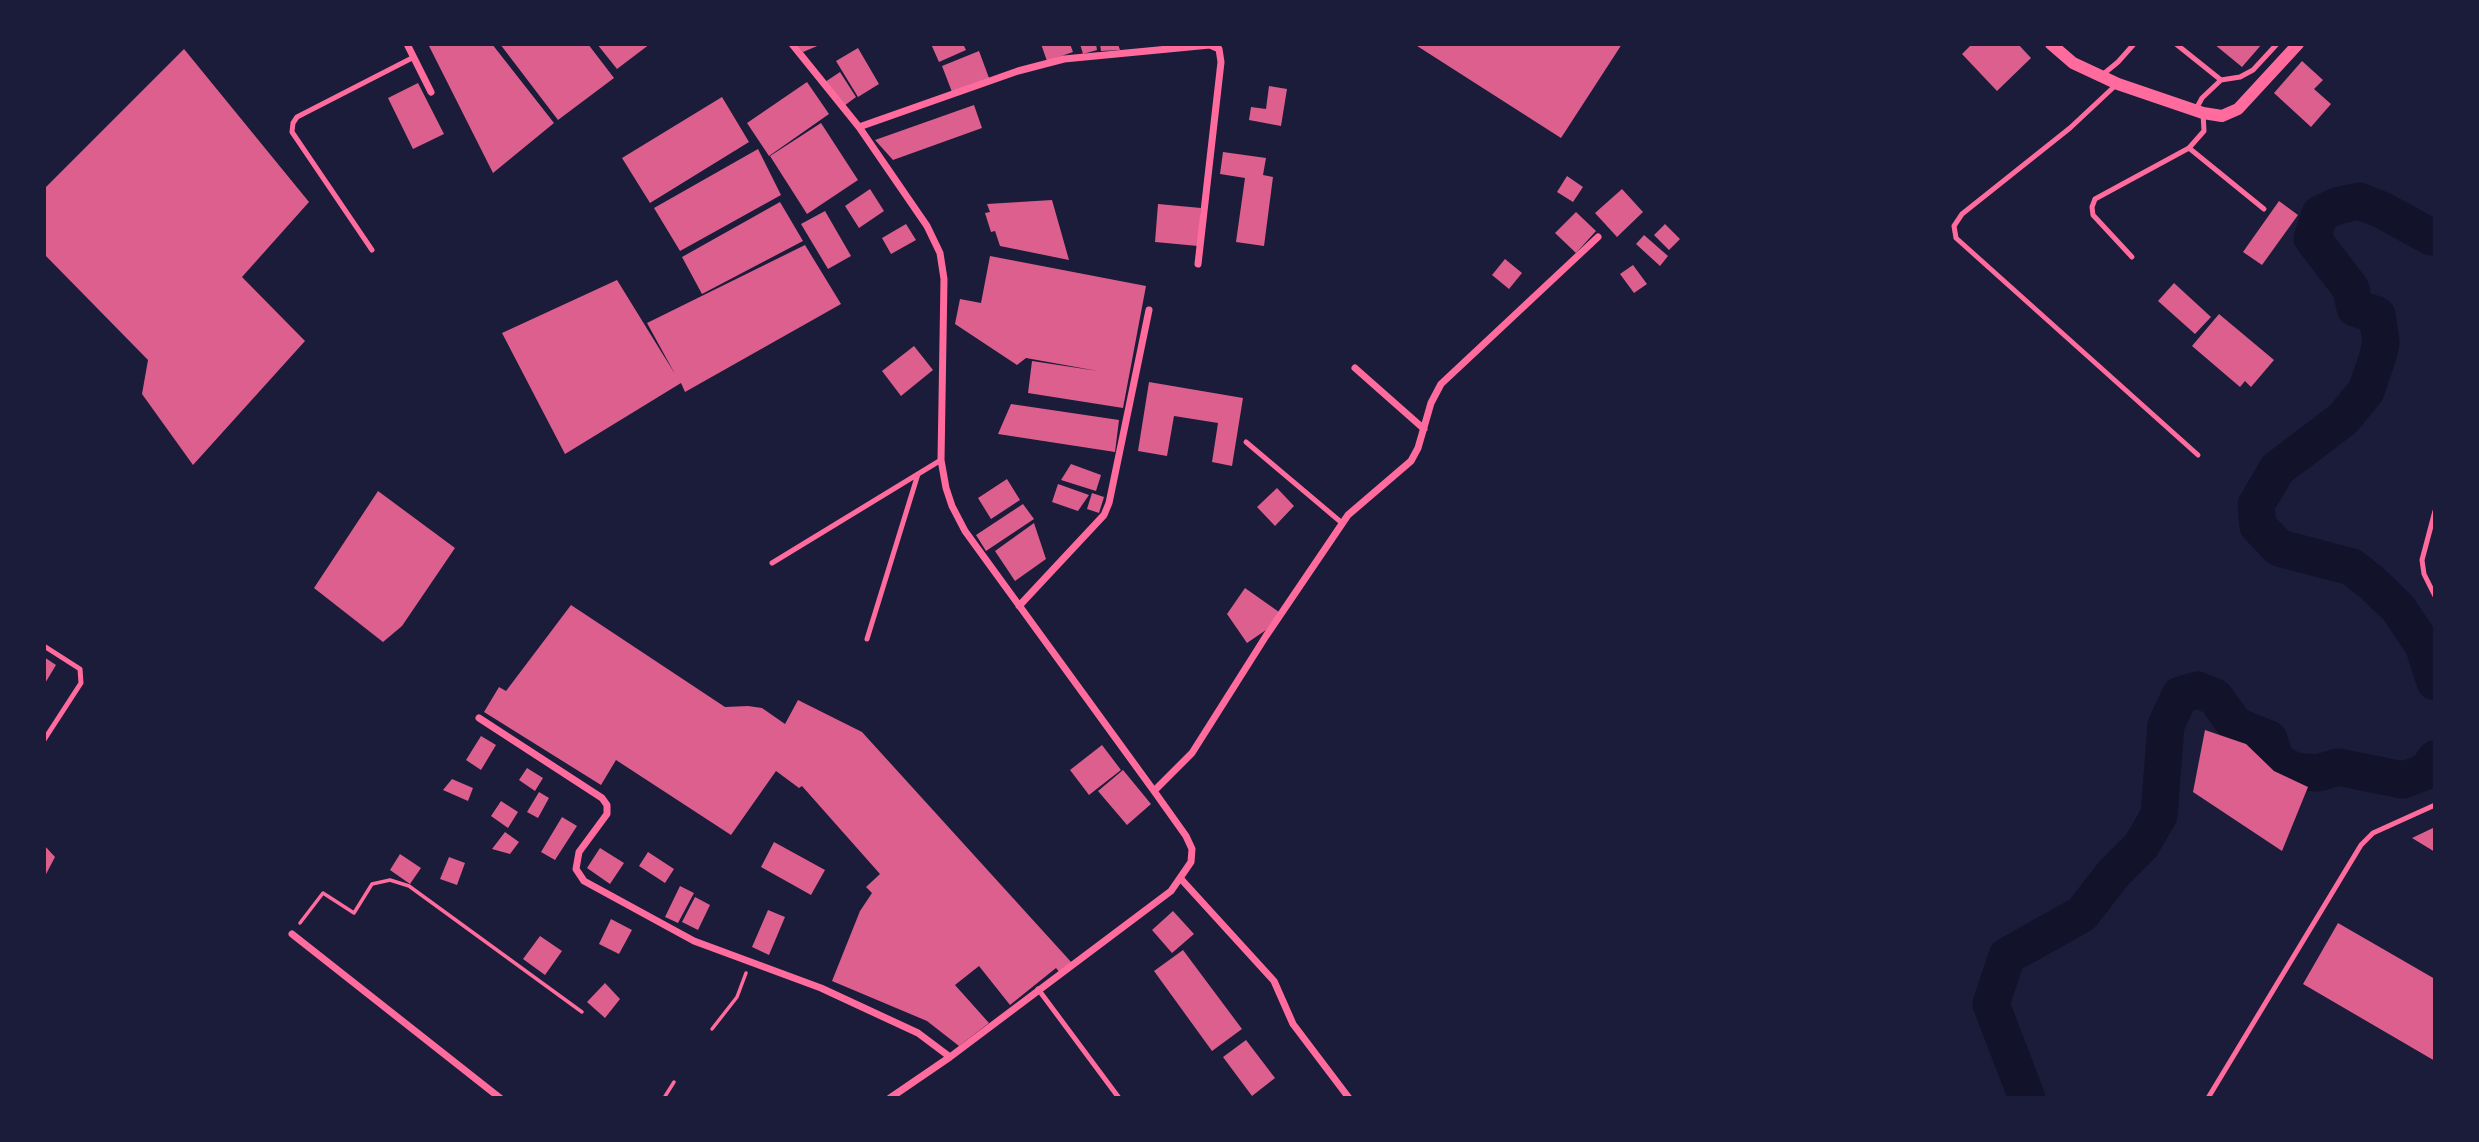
<!DOCTYPE html>
<style>
body{margin:0}
#map{position:relative;width:2479px;height:1142px;overflow:hidden;background:#1b1b3a;font-family:Poppins,sans-serif}
canvas{display:block}
.frame{position:absolute;inset:0;border:46px solid #1b1b3a;pointer-events:none}
</style>
<div id="map">
<canvas width="2479" height="1142"></canvas>
<div class="frame"></div>
</div>
<script>
const ctx = document.querySelector('canvas').getContext('2d');
ctx.lineJoin = 'round';
function poly(rows) {
  const path = new Path2D();
  for (const r of rows) {
    path.moveTo(r[0], r[1]);
    for (let i = 2; i < r.length; i += 2) path.lineTo(r[i], r[i + 1]);
  }
  return path;
}
function stroke(path, color, width, dash) {
  ctx.strokeStyle = color;
  ctx.lineWidth = width;
  ctx.lineCap = dash ? 'butt' : 'round';
  ctx.setLineDash(dash || []);
  ctx.stroke(path);
}
function fill(path, color) {
  ctx.fillStyle = color;
  ctx.fill(path, 'evenodd');
}
stroke(poly([
 [2435,236,2431,237,2382,210,2359,201,2337,206,2320,214,2312,238,2351,289,2355,308,2377,315,2381,342,2378,356,2366,391,2343,419,2277,469,2256,505,2258,526,2279,548,2352,567,2372,583,2398,608,2423,645,2435,682],
 [2027,1098,1991,1004,2007,956,2082,914,2113,874,2141,846,2159,815,2166,725,2180,695,2198,690,2215,697,2236,726,2269,739,2276,762,2295,771,2318,773,2338,767,2403,780,2427,771,2435,759]
]), '#12122b', 37);
fill(poly([
 [428,44,492,44,554,123,493,173],
 [500,44,588,44,614,78,558,120],
 [597,44,650,44,617,69],
 [796,44,822,44,803,52],
 [931,44,963,44,966,50,939,62],
 [1041,44,1070,44,1073,52,1047,61],
 [1080,44,1096,44,1097,50,1083,54],
 [1100,44,1118,44,1120,50,1101,51],
 [1414,44,1622,44,1561,138],
 [1972,44,2018,44,2031,58,1997,91,1962,54],
 [2214,44,2262,44,2242,67],
 [858,48,879,84,858,97,836,61],
 [184,49,309,202,242,277,305,341,193,465,142,394,148,360,44,254,44,189],
 [979,51,989,78,952,92,942,66],
 [2302,61,2323,80,2314,89,2331,104,2311,127,2274,93],
 [840,72,856,97,844,106,825,82],
 [807,82,829,114,769,156,747,123],
 [418,83,444,134,413,149,388,98],
 [1269,86,1287,89,1281,126,1249,120,1251,107,1266,109],
 [722,97,749,142,650,203,622,158],
 [974,105,982,128,893,160,875,140],
 [821,123,858,180,807,214,770,156],
 [758,149,781,195,680,251,654,208],
 [1223,152,1266,158,1263,175,1273,177,1264,246,1236,242,1245,178,1220,174],
 [1567,176,1583,187,1573,202,1557,192],
 [870,189,884,211,859,228,845,206],
 [1622,189,1643,212,1617,237,1595,213],
 [1052,200,1069,260,1000,246,995,231,991,232,985,213,990,212,987,204],
 [2279,201,2298,215,2262,265,2243,252],
 [780,202,803,241,702,294,682,257],
 [1158,204,1201,208,1198,246,1155,242],
 [825,211,851,256,828,269,801,224],
 [1576,212,1596,231,1576,253,1555,233],
 [906,224,916,240,891,254,882,238],
 [1665,224,1680,239,1669,250,1654,235],
 [1644,235,1668,256,1660,266,1636,244],
 [805,245,841,304,685,392,681,383,565,454,502,333,617,280,675,374,647,323],
 [990,256,1146,286,1123,408,1028,393,1032,361,1098,371,1026,358,1017,365,955,324,960,299,981,303],
 [1505,259,1522,273,1509,289,1492,275],
 [1633,265,1647,284,1634,293,1620,274],
 [2174,283,2211,317,2195,334,2158,301],
 [2219,314,2274,360,2251,387,2245,381,2240,387,2192,346],
 [914,346,933,370,901,396,882,371],
 [1149,382,1243,398,1232,466,1212,462,1218,423,1174,416,1167,456,1138,451],
 [1011,404,1119,420,1115,452,998,434],
 [1071,464,1101,475,1096,491,1061,480],
 [1007,479,1020,500,991,519,978,498],
 [1058,484,1089,495,1078,511,1052,502],
 [1277,488,1294,506,1275,526,1257,507],
 [378,491,455,548,402,626,383,642,314,588],
 [1092,493,1104,497,1099,513,1087,509],
 [1023,504,1034,519,986,551,976,535],
 [1034,523,1046,559,1015,581,995,551],
 [1245,588,1279,612,1266,630,1247,643,1227,614],
 [571,605,725,707,748,706,762,708,785,724,798,700,862,732,1072,963,1060,973,1056,968,1010,1005,979,966,955,985,989,1023,959,1046,927,1021,832,981,860,911,872,893,866,887,880,874,802,786,799,788,776,771,731,835,616,760,601,785,484,712,499,687,506,691],
 [44,657,56,665,44,685],
 [2205,730,2246,744,2274,771,2308,787,2282,851,2193,792],
 [481,736,496,745,481,770,466,760],
 [1102,745,1121,770,1089,795,1070,770],
 [527,768,543,778,535,791,519,780],
 [1123,770,1151,804,1127,825,1098,791],
 [452,779,473,788,468,801,443,790],
 [539,792,549,798,538,818,527,812],
 [501,801,518,812,508,828,491,816],
 [562,817,577,826,555,860,541,852],
 [2435,827,2435,852,2412,838],
 [505,832,519,842,510,854,492,849],
 [774,842,825,870,811,895,761,867],
 [44,845,55,857,44,878],
 [600,848,624,863,610,884,587,868],
 [648,852,674,869,665,883,639,866],
 [400,854,421,868,410,884,390,870],
 [449,857,465,863,457,885,440,879],
 [680,886,694,893,678,923,665,917],
 [695,897,710,905,698,930,682,922],
 [768,910,785,917,769,955,752,947],
 [1173,911,1194,934,1172,953,1152,930],
 [611,919,632,930,619,954,599,944],
 [2338,923,2435,979,2435,1061,2303,984],
 [540,936,562,951,545,975,523,959],
 [1183,950,1242,1029,1212,1051,1154,971],
 [605,983,620,999,605,1018,587,1002],
 [1246,1040,1275,1078,1252,1096,1223,1057]
]), '#dd5f8e');
stroke(poly([
 [300,923,323,893,354,913,372,884,390,880,409,886,582,1012],
 [712,1029,737,997,746,973],
 [664,1098,674,1082]
]), '#ff6b9d', 3.5);
stroke(poly([
 [2176,44,2221,80],
 [2101,76,2118,62,2134,44],
 [2117,84,2070,128,1962,214,1954,226,1956,238,2198,455],
 [2195,111,2202,98,2221,80,2240,77,2253,70,2277,44],
 [2189,148,2264,209],
 [372,250,292,132,293,123,297,117,414,57],
 [2132,257,2093,215,2092,207,2095,199,2189,148,2204,131,2203,113],
 [1246,442,1342,523],
 [2435,511,2422,560,2424,574,2435,596],
 [772,563,941,460],
 [867,639,918,474],
 [44,646,80,669,81,683,44,740],
 [1038,989,1119,1098],
 [2208,1098,2361,845,2373,833,2435,805]
]), '#ff6b9d', 5);
stroke(poly([
 [407,44,431,92],
 [792,44,859,127,927,226,940,253,944,279,941,460,946,488,952,506,965,531,1154,791,1186,836,1192,849,1191,862,1171,891,950,1057,890,1098],
 [859,127,1018,71,1064,59,1210,45,1219,49,1221,62,1198,264],
 [1355,368,1424,429],
 [1019,606,1104,515,1109,503,1149,310],
 [479,718,602,798,607,805,607,814,579,852,576,869,584,881,694,941,821,988,918,1033,950,1057],
 [1154,791,1192,753,1266,636,1348,515,1411,461,1418,448,1431,403,1441,384,1598,237],
 [1181,879,1274,981,1293,1024,1349,1098],
 [292,934,500,1098]
]), '#ff6b9d', 7);
stroke(poly([
 [2051,44,2073,63,2118,84,2203,113,2222,116,2238,109,2298,44]
]), '#ff6b9d', 12);
</script>
